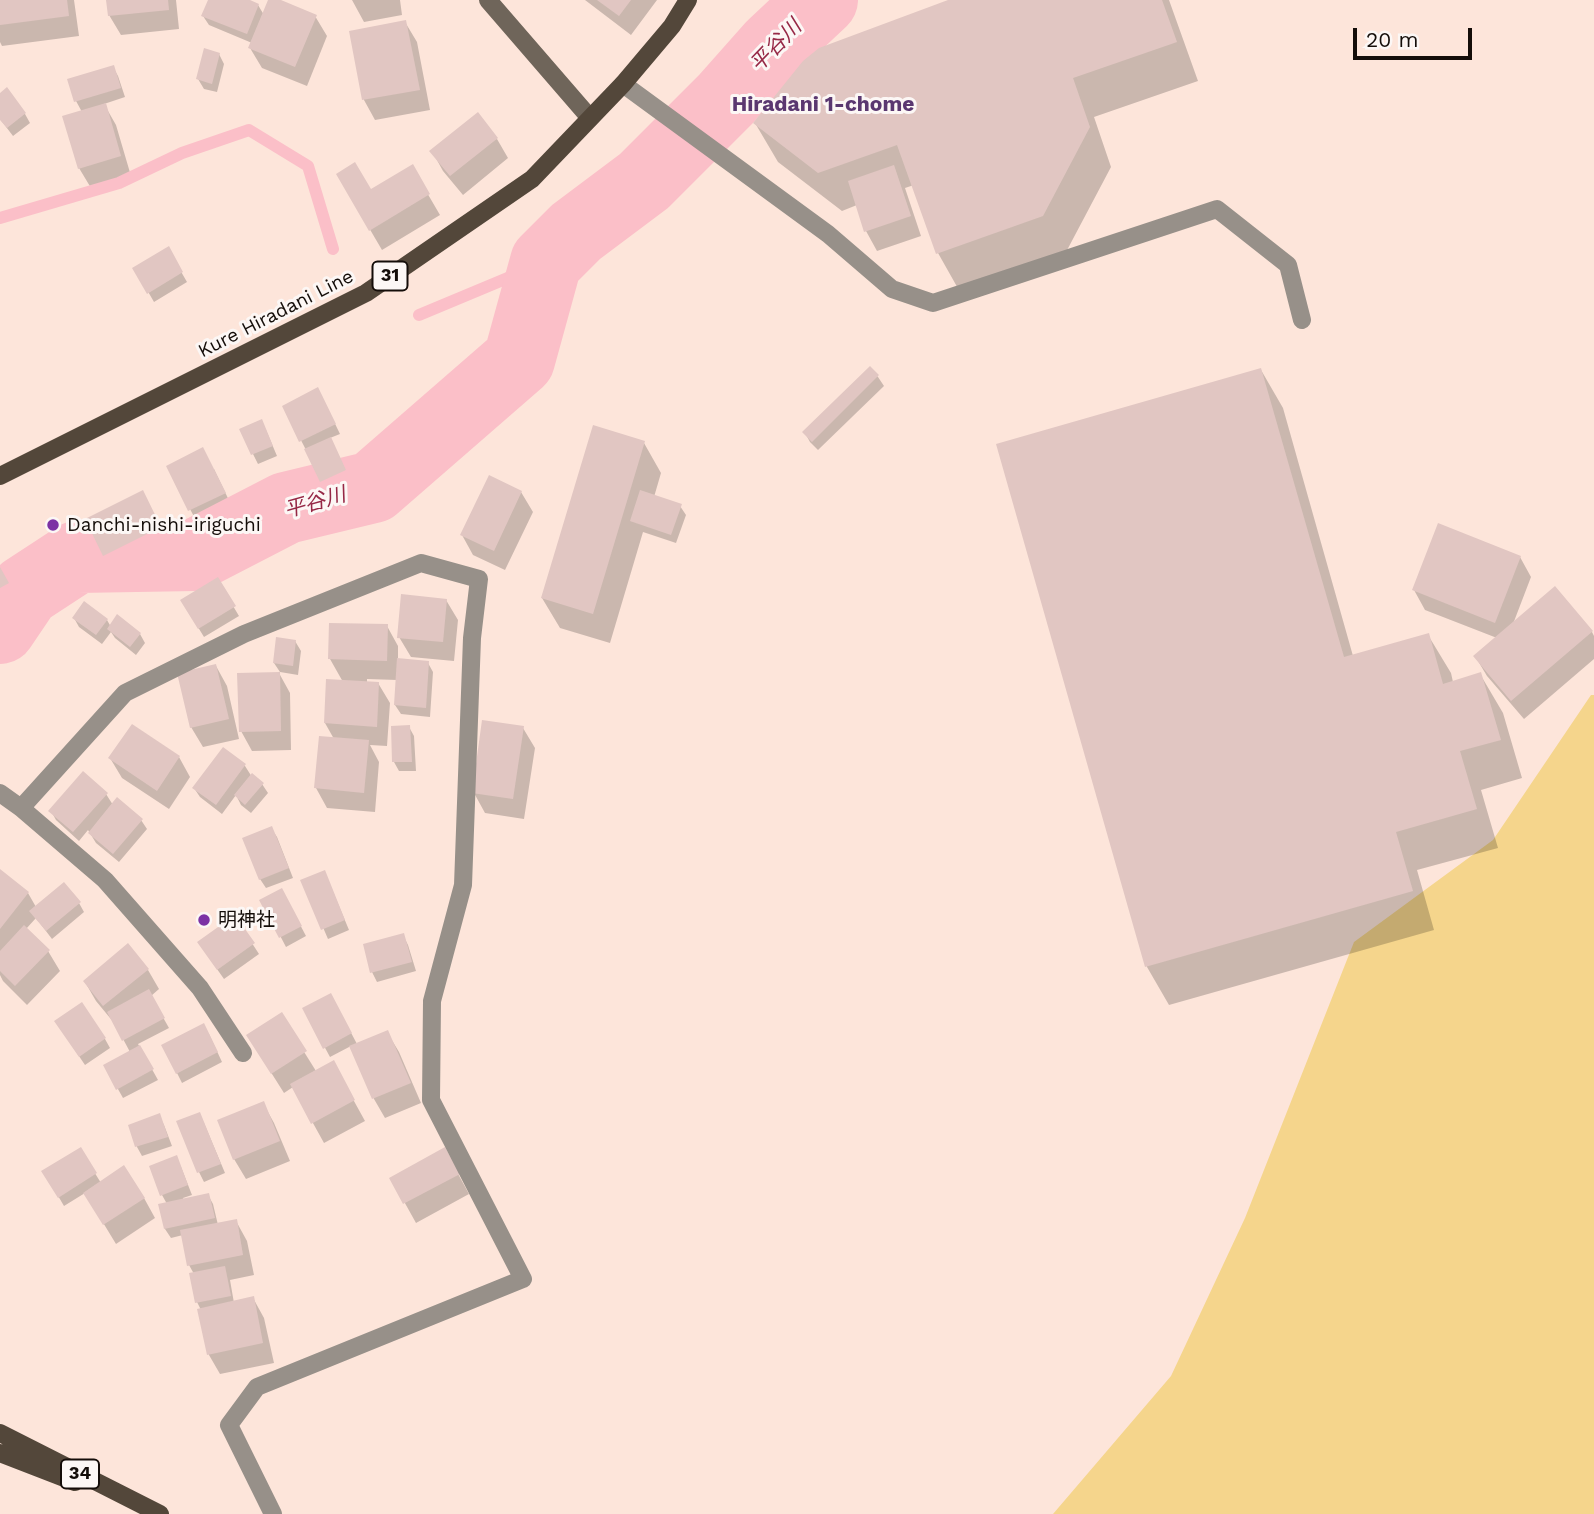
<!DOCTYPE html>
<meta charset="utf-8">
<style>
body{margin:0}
#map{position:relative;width:1594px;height:1514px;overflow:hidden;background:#fde5da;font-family:"Work Sans",sans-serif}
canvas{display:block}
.scale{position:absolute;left:1353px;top:28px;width:119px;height:32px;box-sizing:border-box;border:4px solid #140d09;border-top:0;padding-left:9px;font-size:21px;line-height:24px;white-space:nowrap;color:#140d09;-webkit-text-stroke:5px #fcf7f5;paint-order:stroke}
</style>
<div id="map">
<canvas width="1594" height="1514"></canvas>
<div class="scale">20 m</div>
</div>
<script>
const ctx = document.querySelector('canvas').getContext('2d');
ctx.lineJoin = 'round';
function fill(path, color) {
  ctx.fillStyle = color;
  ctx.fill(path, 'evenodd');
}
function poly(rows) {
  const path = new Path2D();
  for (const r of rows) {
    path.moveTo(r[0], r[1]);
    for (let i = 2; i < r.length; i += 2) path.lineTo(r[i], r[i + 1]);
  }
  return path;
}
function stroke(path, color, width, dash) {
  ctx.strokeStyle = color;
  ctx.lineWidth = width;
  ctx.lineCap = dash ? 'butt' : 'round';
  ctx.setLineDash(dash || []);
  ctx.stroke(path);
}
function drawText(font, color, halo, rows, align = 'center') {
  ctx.font = font + ' "Work Sans","Noto Sans JP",sans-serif';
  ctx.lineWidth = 6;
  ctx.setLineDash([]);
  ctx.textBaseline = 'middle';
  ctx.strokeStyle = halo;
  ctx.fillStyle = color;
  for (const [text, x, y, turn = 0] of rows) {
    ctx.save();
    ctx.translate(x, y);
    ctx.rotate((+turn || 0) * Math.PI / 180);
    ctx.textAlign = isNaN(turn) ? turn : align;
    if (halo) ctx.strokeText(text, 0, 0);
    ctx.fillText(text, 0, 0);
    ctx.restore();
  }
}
fill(poly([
 [1591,695,1594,695,1594,1514,1053,1514,1171,1376,1245,1218,1354,942,1493,840]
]), '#f5d58c');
fill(poly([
 [0,0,74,0,79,36,2,46,0,42],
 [108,0,176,0,179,29,121,35,109,15],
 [210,0,245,0,258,5,264,15,270,0,276,0,315,16,327,36,307,86,262,68,250,48,252,43,209,25,203,16],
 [352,0,400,0,402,15,364,22],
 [585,0,657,0,631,35],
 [953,0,1169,0,1198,81,1094,117,1111,167,1065,254,960,292,938,253,914,185,905,188,921,236,877,251,866,231,857,205,842,211,778,162,755,123],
 [405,22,417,42,430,110,375,120,364,100,351,32],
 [219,54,224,64,217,92,204,89,198,79],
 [113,67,118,76,125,97,104,104,116,125,131,176,91,188,79,168,82,112,76,101],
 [0,95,25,114,30,123,13,136,0,119],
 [497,139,508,158,463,195,443,171,432,151],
 [412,167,440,215,382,250,338,175,370,191],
 [168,249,187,282,154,302,135,269],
 [870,368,878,377,884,386,818,450,810,442,805,433],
 [1261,370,1283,408,1353,656,1428,635,1451,673,1453,682,1480,674,1503,713,1522,778,1481,790,1498,848,1417,870,1434,930,1169,1005,1147,967,998,445],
 [323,399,340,434,330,438,350,480,327,491,284,407],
 [266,430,277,456,258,464,253,454],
 [644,443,661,473,654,497,680,506,686,515,676,543,643,532,610,643,560,628,542,598],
 [168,467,214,469,235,513,201,530],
 [521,492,533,512,505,570,473,555,462,535],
 [143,493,171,547,116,574,104,555],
 [1520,557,1531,577,1513,624,1592,632,1594,636,1594,659,1524,719,1487,676,1475,656,1497,638,1425,610,1414,590],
 [0,571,13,593,0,601],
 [217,579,239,616,204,637,182,601],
 [446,600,458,620,454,661,411,657,399,637],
 [74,618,107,620,111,627,140,634,145,643,136,655,115,638,111,632,102,644,79,627],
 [387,626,398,646,398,660,428,663,433,672,430,717,401,714,395,705,397,680,367,679,367,683,378,683,390,703,387,746,370,745,379,762,375,812,327,808,316,788,334,739,325,723,343,682,330,659],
 [295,641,301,651,298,675,280,672,274,663],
 [216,666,227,686,239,739,203,747,191,727],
 [279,673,290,693,291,750,252,751,241,731],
 [409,727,414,736,416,771,399,771,394,762],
 [523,728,535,748,524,819,485,813,474,793],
 [223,749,245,766,252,777,262,784,268,793,251,813,241,805,236,795,222,814,200,797,194,788],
 [179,757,190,777,169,809,122,778,110,758],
 [106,794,113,805,141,820,147,829,119,862,96,843,88,830,79,841,56,820,51,811],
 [271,828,277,837,293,878,266,888,260,879],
 [0,871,28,893,36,907,79,903,84,912,52,939,36,918,26,929,48,951,60,971,27,1005,3,981,0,975],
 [303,881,329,882,349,930,328,939],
 [287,900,306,936,286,947,262,901],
 [235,917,259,954,224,979,205,952],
 [403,935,408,945,416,971,377,982,372,972],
 [148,970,159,989,151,996,169,1028,138,1044,158,1080,123,1098,105,1066,130,1052,115,1024,96,1001,85,982],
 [331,995,357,1044,387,1032,399,1052,421,1103,385,1118,374,1099,351,1046,330,1057,304,1009],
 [281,1015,316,1071,333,1063,365,1121,324,1143,293,1087,284,1093,260,1055],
 [62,1031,105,1039,110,1048,85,1065],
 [209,1034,222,1062,182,1083,163,1045],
 [263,1103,274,1123,290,1161,246,1179,234,1159],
 [159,1115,164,1125,172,1146,142,1156,137,1147,130,1126],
 [178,1122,204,1123,225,1173,204,1182,199,1172],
 [80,1149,101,1183,144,1198,155,1218,116,1244,85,1193,64,1206,44,1172],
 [445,1150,469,1194,416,1223,391,1178],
 [181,1167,192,1195,183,1198,184,1200,208,1195,213,1204,218,1225,236,1221,247,1241,254,1275,230,1280,234,1303,253,1298,264,1318,274,1363,220,1374,209,1355,199,1310,201,1310,197,1302,194,1274,189,1265,183,1235,171,1238,165,1229,167,1204,162,1195]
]), '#0003');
stroke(poly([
 [0,218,119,183,182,153,249,130,308,166,333,249],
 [419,315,546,262]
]), '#fbbfc8', 12);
stroke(poly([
 [0,628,25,591,77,557,195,555,286,508,373,487,519,360,546,262,576,232,644,181,726,99,773,46,822,0]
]), '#fbbfc8', 72);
fill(poly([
 [0,0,67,0,69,16,0,25],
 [106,0,168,0,169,10,108,16],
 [208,0,250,0,259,4,247,34,201,16],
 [268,0,281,0,317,15,295,67,248,48],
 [597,0,631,0,619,16],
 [948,0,1162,0,1177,42,1073,78,1090,127,1043,216,936,254,897,145,818,173,753,123,803,61,819,48],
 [406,20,420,90,362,100,349,31],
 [204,48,220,53,212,84,196,79],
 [114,65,121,88,74,102,67,79],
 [7,87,26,113,7,128,0,120,0,93],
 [106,103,121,156,78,169,62,116],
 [478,112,498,138,450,176,429,151],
 [355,162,371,189,413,164,430,194,369,231,336,174],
 [894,165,911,216,864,232,848,181],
 [169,246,183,272,147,294,132,268],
 [870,366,879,375,812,442,802,432],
 [1261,368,1344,657,1429,633,1443,684,1481,672,1501,740,1460,751,1477,809,1396,832,1413,891,1145,967,996,444],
 [318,387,336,424,299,442,282,406],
 [262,419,273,446,251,455,239,429],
 [593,425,645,441,593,614,541,598],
 [331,437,346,470,320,482,304,449],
 [203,447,226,493,188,511,166,466],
 [489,475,522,491,494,551,460,535],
 [143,490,161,527,103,556,85,519],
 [640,490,682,504,671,535,630,521],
 [1438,523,1521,556,1495,623,1412,590],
 [0,567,9,583,0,588],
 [218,577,236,606,198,629,180,600],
 [1555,586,1593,631,1511,701,1473,656],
 [401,594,447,599,443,642,397,638],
 [84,601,108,619,96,635,72,618],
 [117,614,141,633,130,647,107,629],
 [329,623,388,624,387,661,328,659],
 [276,637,296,640,293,666,273,663],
 [397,658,429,661,426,708,394,705],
 [216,664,229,719,190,728,177,673],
 [280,672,281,731,239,732,237,673],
 [326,679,379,682,377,727,324,723],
 [482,720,524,726,513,799,472,793],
 [132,724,180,756,157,791,108,758],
 [410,725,412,762,392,762,391,726],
 [319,736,369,740,364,793,314,788],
 [223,747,246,764,216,805,192,788],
 [83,771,108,793,73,832,48,811],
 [252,773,264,783,245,805,234,795],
 [117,797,143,819,113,854,88,833],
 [272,826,289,868,259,880,242,838],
 [0,869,29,892,0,929],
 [325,870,345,920,321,930,300,880],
 [64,882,81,902,46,931,29,911],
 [282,888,302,926,279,938,259,900],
 [235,915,255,943,217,970,197,942],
 [24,925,50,950,15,986,0,971,0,951],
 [404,933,412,962,370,973,363,944],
 [128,943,149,969,103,1006,83,981],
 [149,989,165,1018,122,1041,107,1012],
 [331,993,352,1033,323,1049,302,1008],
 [82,1002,106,1038,79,1057,54,1021],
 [282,1012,307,1051,271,1074,246,1035],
 [204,1023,218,1052,176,1074,161,1045],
 [388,1030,411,1083,372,1099,349,1046],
 [140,1045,154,1069,116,1090,103,1065],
 [334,1060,355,1100,311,1124,290,1084],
 [264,1101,280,1141,233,1160,217,1120],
 [200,1112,221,1164,197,1173,176,1121],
 [160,1113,168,1137,135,1147,128,1125],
 [81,1147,97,1173,58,1198,41,1171],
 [445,1147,460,1174,403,1204,389,1178],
 [177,1155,188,1185,160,1196,149,1166],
 [124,1165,145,1198,103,1225,83,1193],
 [209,1193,215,1218,164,1229,158,1204],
 [237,1219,243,1255,187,1266,180,1230],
 [225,1266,231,1296,195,1303,189,1273],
 [254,1296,263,1343,207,1355,197,1309]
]), '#e1c6c2');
stroke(poly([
 [623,84,828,234,892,289,933,303,1217,209,1288,265,1302,320],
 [0,793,21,808,105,880,200,988,243,1053],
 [21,808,125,693,244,634,421,563,479,579,472,638,463,885,432,1001,431,1100,523,1279,257,1387,229,1425,273,1514]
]), '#979089', 18);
stroke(poly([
 [488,0,590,118]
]), '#6f655a', 18);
stroke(poly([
 [0,476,366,293,532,179,623,84,672,26,688,0],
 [0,1433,160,1514],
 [0,1453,75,1482]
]), '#53473a', 18);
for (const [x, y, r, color] of [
 [53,525,7,"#7c32a4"],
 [204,920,7,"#7c32a4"]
]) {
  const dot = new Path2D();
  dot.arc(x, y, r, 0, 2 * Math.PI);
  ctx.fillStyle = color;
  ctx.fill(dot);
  stroke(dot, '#fcf7f5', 2.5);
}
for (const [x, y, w] of [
 [390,276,35],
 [80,1474,38]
]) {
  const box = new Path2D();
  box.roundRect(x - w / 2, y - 14.5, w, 29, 5);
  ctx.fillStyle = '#fcf7f5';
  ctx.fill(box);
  stroke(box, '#140d09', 2);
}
drawText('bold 18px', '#140d09', null, [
 ["31",390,276],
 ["34",80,1474]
]);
drawText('19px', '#140d09', '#fcf7f5', [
 ["Kure Hiradani Line",276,314,-27]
]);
drawText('19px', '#140d09', '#fcf7f5', [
 ["Danchi-nishi-iriguchi",67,525],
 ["明神社",218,920]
], 'left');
drawText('italic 21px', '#962846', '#fcf7f5', [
 ["平谷川",776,46,-46],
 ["平谷川",315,503,-16]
]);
drawText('bold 21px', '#5a3770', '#fcf7f5', [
 ["Hiradani 1-chome",823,105]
]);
</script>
